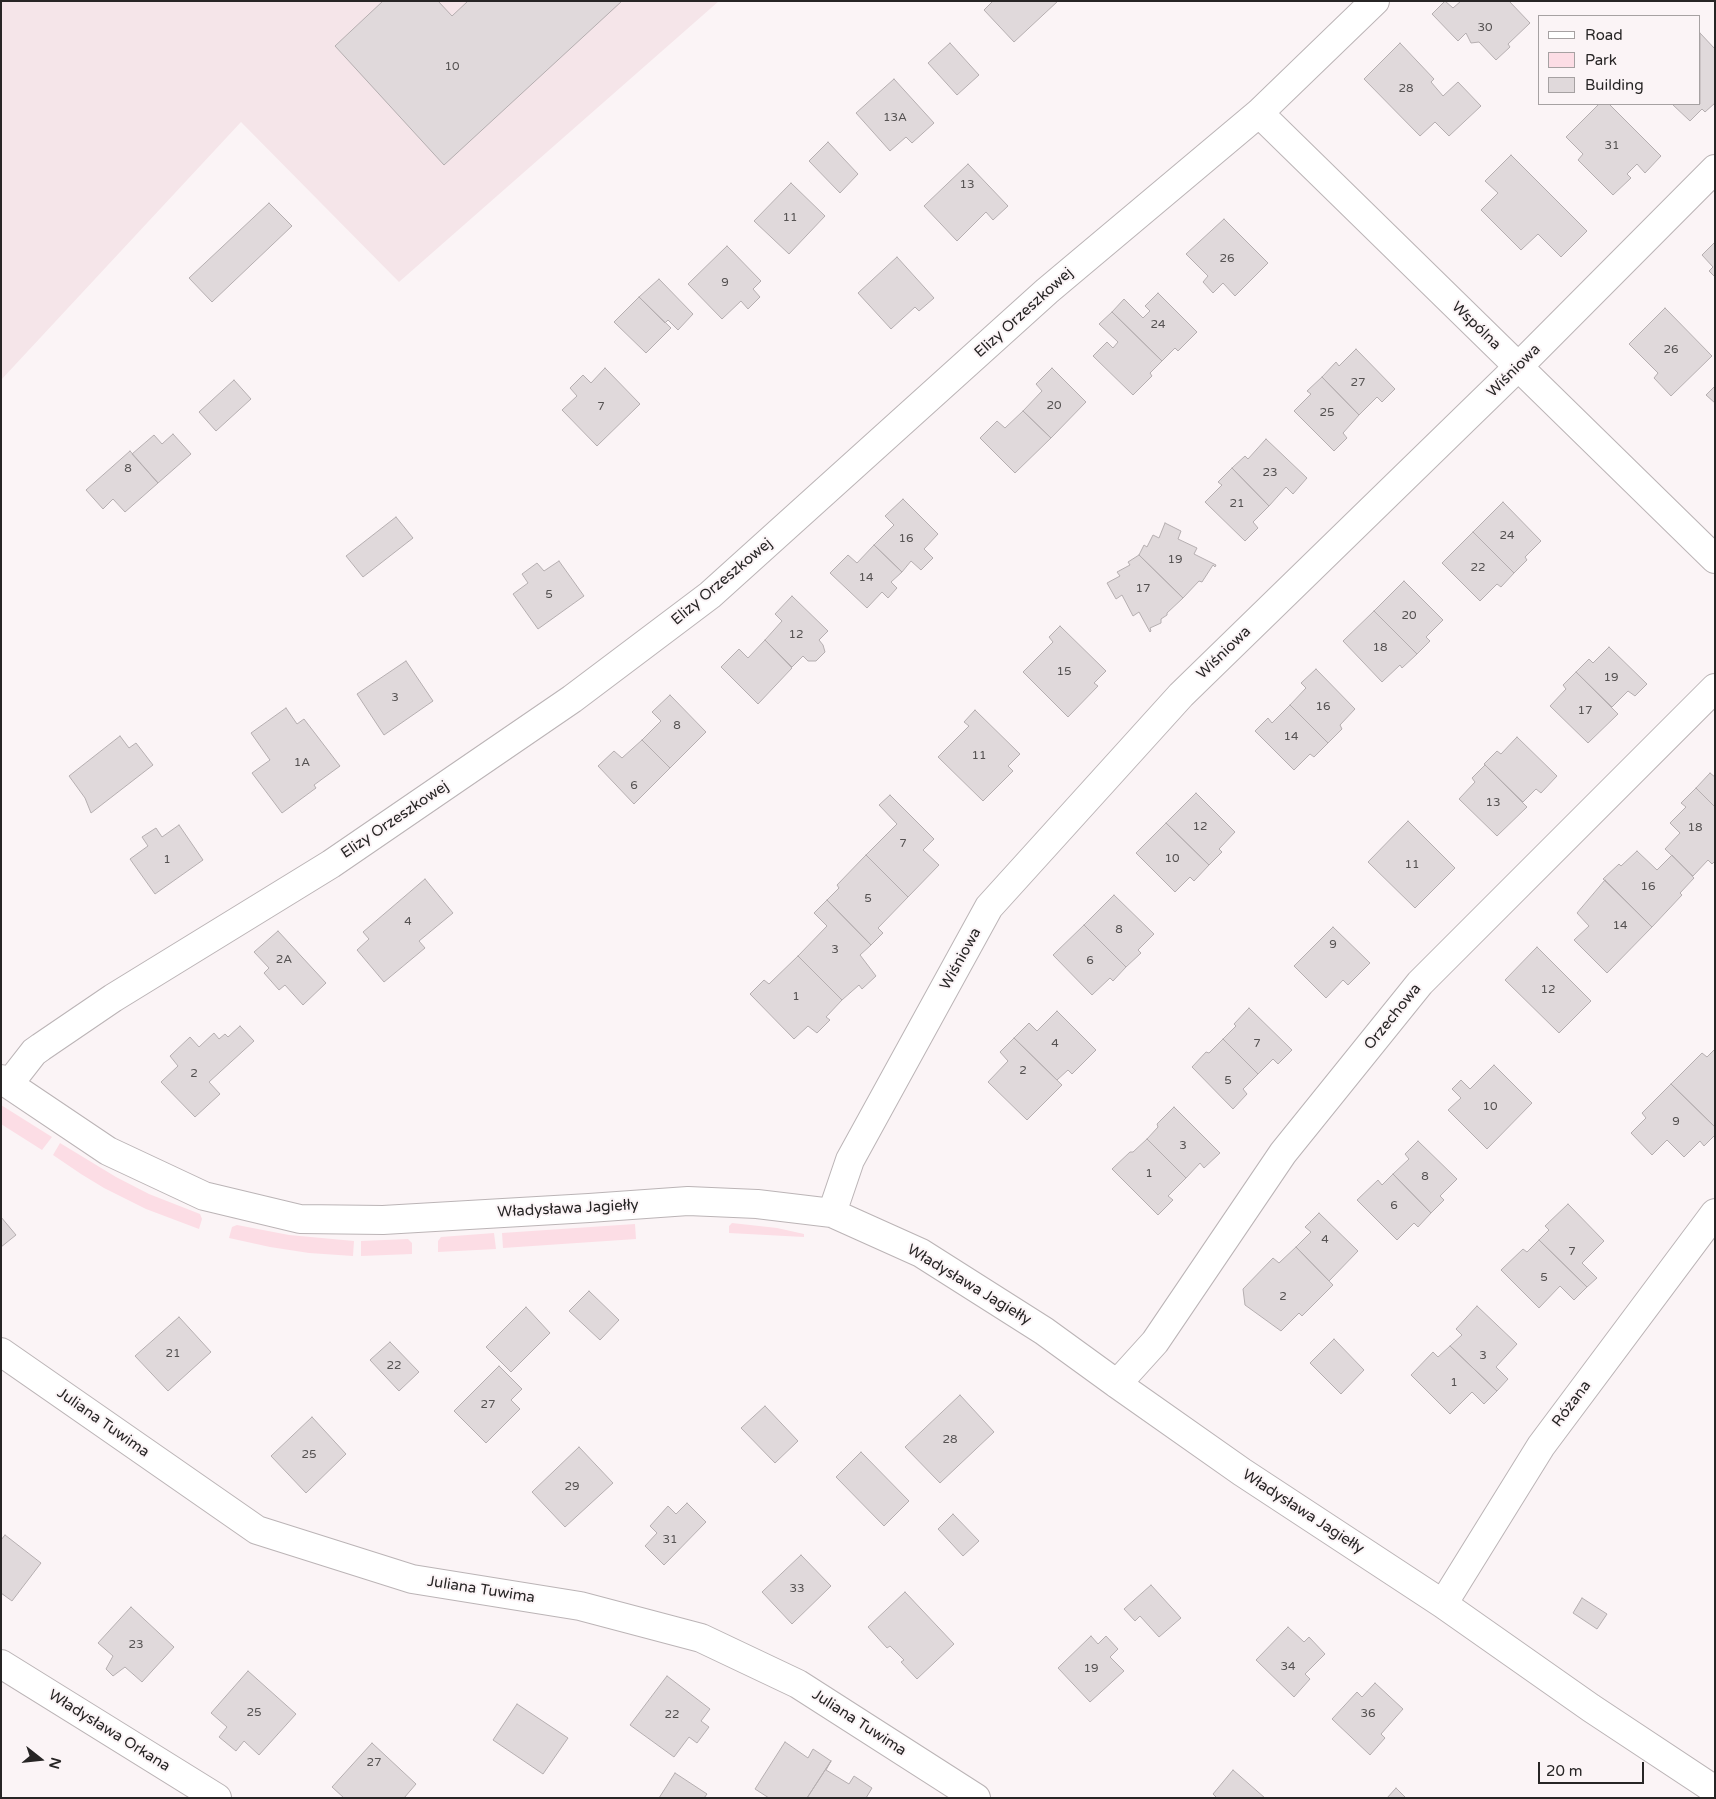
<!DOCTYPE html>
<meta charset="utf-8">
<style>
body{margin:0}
#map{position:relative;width:1716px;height:1799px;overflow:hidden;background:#fbf4f6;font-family:"Varela Round",sans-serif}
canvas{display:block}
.frame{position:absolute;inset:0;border:2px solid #272525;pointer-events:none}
.legend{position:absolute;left:1538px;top:15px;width:162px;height:90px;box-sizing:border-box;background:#fbf4f6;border:1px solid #a6a1a2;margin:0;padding:6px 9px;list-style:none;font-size:15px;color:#272525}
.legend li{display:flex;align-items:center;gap:10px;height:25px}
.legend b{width:25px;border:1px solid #a6a1a2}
.north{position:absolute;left:15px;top:1734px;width:50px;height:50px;-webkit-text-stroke:4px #fbf4f6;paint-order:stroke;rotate:106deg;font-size:14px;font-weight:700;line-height:20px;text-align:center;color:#272525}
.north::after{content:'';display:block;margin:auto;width:18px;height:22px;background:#272525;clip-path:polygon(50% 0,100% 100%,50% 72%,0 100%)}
.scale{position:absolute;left:1538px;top:1762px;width:106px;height:22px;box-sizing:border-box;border:2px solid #272525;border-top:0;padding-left:6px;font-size:15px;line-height:18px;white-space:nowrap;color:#272525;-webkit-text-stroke:4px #fbf4f6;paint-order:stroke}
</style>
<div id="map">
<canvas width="1716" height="1799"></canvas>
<div class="frame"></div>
<ul class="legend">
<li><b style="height:6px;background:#fff"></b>Road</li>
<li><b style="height:14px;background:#fcdde5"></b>Park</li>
<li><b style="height:14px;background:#e0d9db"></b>Building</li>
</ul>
<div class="north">N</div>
<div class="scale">20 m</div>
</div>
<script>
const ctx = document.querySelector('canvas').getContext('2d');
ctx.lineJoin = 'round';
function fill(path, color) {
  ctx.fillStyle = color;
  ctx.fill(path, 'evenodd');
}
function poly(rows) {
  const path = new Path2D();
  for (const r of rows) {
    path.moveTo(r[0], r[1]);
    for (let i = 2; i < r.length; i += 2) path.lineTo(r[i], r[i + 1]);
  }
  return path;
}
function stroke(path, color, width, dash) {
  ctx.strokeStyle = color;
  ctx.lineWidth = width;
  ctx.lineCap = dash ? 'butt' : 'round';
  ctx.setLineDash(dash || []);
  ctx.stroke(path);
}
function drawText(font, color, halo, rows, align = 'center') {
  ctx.font = font + ' "Varela Round",sans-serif';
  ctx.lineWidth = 4;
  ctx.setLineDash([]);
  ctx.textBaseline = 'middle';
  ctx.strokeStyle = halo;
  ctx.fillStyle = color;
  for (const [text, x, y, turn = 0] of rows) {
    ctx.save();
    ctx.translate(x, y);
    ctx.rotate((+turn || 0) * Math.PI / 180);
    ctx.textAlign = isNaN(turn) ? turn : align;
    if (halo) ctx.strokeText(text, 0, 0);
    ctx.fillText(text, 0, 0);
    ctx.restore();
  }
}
fill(poly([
 [1,1,719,1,399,282,241,122,1,380]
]), '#f5e5e9');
fill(poly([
 [1,1105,52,1137,42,1150,1,1124],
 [60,1143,116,1177,149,1194,200,1214,202,1219,199,1229,146,1209,104,1188,81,1174,53,1155],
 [732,1223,777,1228,804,1234,804,1237,729,1233,729,1226],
 [635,1224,636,1239,503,1248,502,1233],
 [237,1225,289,1235,354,1241,353,1256,309,1253,270,1247,229,1238,232,1227],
 [494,1233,496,1249,438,1252,438,1241,441,1237],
 [408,1239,412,1243,412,1254,361,1256,361,1241]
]), '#fcdde5');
const building = poly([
 [383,1,438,1,452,16,468,1,622,1,444,165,335,46,383,1],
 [993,1,1058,1,1014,42,984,10,993,1],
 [1445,1,1453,8,1461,1,1509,1,1530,23,1508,44,1510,47,1496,60,1479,42,1471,43,1466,33,1458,41,1432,14,1445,1],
 [1700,33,1715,49,1715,103,1705,112,1702,109,1690,121,1672,104,1700,104,1700,33],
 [950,43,979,75,957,95,928,63,950,43],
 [1400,43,1434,79,1431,82,1443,96,1458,82,1481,106,1449,136,1435,122,1420,136,1364,79,1400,43],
 [894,79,934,123,912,143,906,137,890,151,856,113,894,79],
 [1599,104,1609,104,1661,156,1645,173,1637,164,1627,174,1631,178,1613,195,1578,160,1583,154,1566,137,1599,104],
 [828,142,858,174,840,193,809,161,828,142],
 [1511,155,1587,231,1561,257,1538,234,1521,250,1481,210,1498,193,1485,181,1511,155],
 [968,164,1008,206,993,220,986,212,957,241,924,206,968,164],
 [791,183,825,216,789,254,754,221,791,183],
 [269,203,292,226,212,302,189,278,269,203],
 [1224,219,1268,263,1235,296,1223,283,1213,293,1203,282,1208,276,1186,254,1224,219],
 [1715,242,1715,277,1709,271,1713,267,1702,255,1715,242],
 [727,246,761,281,753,289,760,297,748,309,741,301,722,319,688,284,727,246],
 [897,257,934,298,919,311,915,307,891,329,858,293,897,257],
 [659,279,693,314,678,330,668,320,665,323,639,297,659,279],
 [1158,293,1197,332,1178,351,1175,348,1162,361,1112,312,1124,299,1143,318,1150,311,1145,306,1158,293],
 [639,297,671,328,646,353,614,322,639,297],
 [1665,308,1712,356,1671,396,1654,378,1658,373,1629,344,1665,308],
 [1112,312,1162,361,1150,373,1152,376,1133,395,1093,356,1107,342,1113,348,1118,342,1099,324,1112,312],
 [1356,349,1395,389,1382,402,1377,397,1359,415,1322,377,1336,362,1339,366,1356,349],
 [605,368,640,404,597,446,562,410,577,396,570,388,583,375,591,383,605,368],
 [1052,368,1086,402,1051,438,1023,411,1042,391,1036,384,1052,368],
 [1322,377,1359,415,1343,433,1347,438,1334,451,1294,411,1311,394,1307,391,1322,377],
 [234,380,251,399,216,431,199,412,234,380],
 [1715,386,1715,403,1706,395,1715,386],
 [1023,411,1051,438,1015,473,980,438,997,421,1005,428,1023,411],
 [173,434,191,454,158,483,132,454,154,435,162,444,173,434],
 [1266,439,1307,478,1293,494,1286,487,1269,506,1232,468,1245,456,1248,459,1266,439],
 [130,451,158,483,125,512,113,499,103,509,86,490,130,451],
 [1232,468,1269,506,1253,522,1258,528,1245,541,1205,502,1222,485,1218,482,1232,468],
 [903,499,938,534,924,549,933,558,921,570,911,561,902,572,874,545,894,525,885,516,903,499],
 [1503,502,1541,541,1525,557,1527,560,1514,573,1473,532,1503,502],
 [396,517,413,538,363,577,346,556,396,517],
 [1165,523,1181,531,1178,539,1197,548,1194,554,1216,565,1215,567,1213,565,1202,582,1199,581,1183,598,1139,555,1144,545,1147,547,1153,535,1159,538,1165,523],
 [1473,532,1514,573,1501,587,1497,584,1480,601,1442,563,1473,532],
 [874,545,902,572,891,582,897,588,888,598,882,592,867,608,830,573,848,555,857,563,874,545],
 [1139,555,1183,598,1167,613,1167,615,1161,619,1161,623,1150,628,1151,631,1150,632,1139,612,1133,616,1122,595,1116,599,1107,583,1120,576,1117,572,1130,565,1128,562,1139,555],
 [559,561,584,596,538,629,513,594,528,583,522,574,537,563,544,571,559,561],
 [1404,581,1443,620,1426,637,1430,641,1417,654,1374,611,1404,581],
 [792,596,828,631,819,640,823,645,825,652,816,661,808,661,803,656,792,667,765,640,782,621,775,614,792,596],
 [1374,611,1417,654,1402,668,1400,665,1382,682,1343,641,1374,611],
 [1060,626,1106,671,1094,683,1098,686,1068,717,1023,672,1053,642,1049,637,1060,626],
 [765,640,792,668,758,704,721,667,739,649,748,658,765,640],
 [1609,647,1647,684,1635,696,1628,691,1612,707,1576,672,1589,659,1593,663,1609,647],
 [406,661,433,701,384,735,357,694,406,661],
 [1316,669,1355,709,1340,725,1342,729,1328,743,1290,705,1306,688,1301,683,1316,669],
 [1576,672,1618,714,1588,743,1550,706,1566,689,1563,685,1576,672],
 [670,695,706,732,670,768,642,740,661,721,652,712,670,695],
 [1290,705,1328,743,1314,757,1310,754,1294,770,1255,731,1268,718,1272,723,1290,705],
 [286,708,297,724,304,719,340,766,314,785,316,788,282,813,252,773,270,760,251,733,286,708],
 [975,710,1020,754,1008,766,1013,771,983,801,938,757,969,726,964,722,975,710],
 [120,736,129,748,136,743,153,765,91,813,85,798,69,776,120,736],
 [1517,737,1557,776,1541,793,1536,789,1523,802,1484,764,1497,751,1501,754,1517,737],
 [642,740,670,768,634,804,598,766,614,751,622,758,642,740],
 [1485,765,1527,807,1497,836,1459,799,1475,782,1472,778,1485,765],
 [1710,773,1715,777,1715,807,1696,788,1710,773],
 [1696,788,1715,807,1715,861,1712,864,1708,860,1693,876,1665,849,1680,833,1670,823,1686,807,1681,803,1696,788],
 [1196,793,1235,832,1219,849,1222,852,1209,865,1166,823,1196,793],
 [890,795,934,839,923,850,939,865,908,897,866,855,897,824,879,805,890,795],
 [1408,821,1455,868,1415,908,1368,862,1408,821],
 [1166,823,1209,865,1194,881,1190,877,1175,892,1136,853,1166,823],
 [179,825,203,860,155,894,130,859,148,846,142,837,156,828,162,837,179,825],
 [1637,851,1657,870,1672,855,1694,878,1680,893,1682,895,1652,927,1603,879,1619,864,1621,866,1637,851],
 [866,855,908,897,878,928,883,933,871,945,827,900,839,888,837,885,866,855],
 [425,879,453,913,419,941,425,948,384,982,357,950,369,939,363,932,425,879],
 [1605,880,1652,927,1607,973,1574,940,1589,926,1577,913,1605,880],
 [1114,895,1154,934,1138,950,1141,953,1126,967,1084,925,1114,895],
 [827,900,871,945,860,955,876,976,862,989,859,985,842,1000,798,956,827,926,814,913,827,900],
 [1084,925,1126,967,1113,981,1110,978,1092,995,1053,955,1084,925],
 [1333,927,1370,963,1348,985,1343,980,1326,998,1294,966,1333,927],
 [278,931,326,983,303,1005,285,985,279,990,264,973,269,968,254,952,278,931],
 [1537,947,1591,1001,1559,1033,1505,980,1537,947],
 [798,956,842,1000,826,1017,830,1020,817,1033,808,1026,794,1039,750,994,764,980,769,984,798,956],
 [1249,1008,1292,1050,1278,1064,1273,1059,1258,1074,1223,1039,1236,1026,1234,1024,1249,1008],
 [1057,1011,1096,1050,1072,1074,1068,1070,1057,1080,1014,1038,1029,1023,1037,1031,1057,1011],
 [240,1026,254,1041,209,1082,220,1094,195,1117,161,1082,178,1066,170,1056,190,1037,199,1047,214,1033,219,1039,225,1034,228,1037,240,1026],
 [1014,1038,1062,1085,1027,1120,988,1082,1008,1061,1000,1052,1014,1038],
 [1223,1039,1258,1074,1243,1089,1247,1094,1233,1109,1192,1067,1206,1052,1209,1053,1223,1039],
 [1715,1049,1715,1127,1671,1084,1702,1053,1707,1057,1715,1049],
 [1494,1065,1532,1103,1487,1149,1448,1110,1461,1098,1452,1089,1461,1080,1470,1089,1494,1065],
 [1671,1084,1715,1127,1715,1135,1704,1146,1700,1141,1684,1157,1667,1140,1652,1155,1631,1133,1646,1118,1642,1113,1671,1084],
 [1174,1107,1220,1153,1204,1168,1200,1163,1186,1178,1147,1139,1158,1127,1157,1124,1174,1107],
 [1147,1139,1186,1178,1168,1196,1173,1200,1158,1215,1112,1169,1130,1152,1133,1152,1147,1139],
 [1418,1141,1457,1179,1440,1196,1444,1200,1431,1213,1393,1174,1409,1159,1405,1154,1418,1141],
 [1393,1174,1431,1213,1418,1227,1414,1223,1397,1240,1357,1200,1378,1180,1382,1185,1393,1174],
 [1568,1204,1604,1241,1582,1263,1597,1278,1587,1287,1539,1240,1549,1230,1545,1226,1568,1204],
 [1319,1213,1358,1251,1329,1281,1296,1247,1311,1232,1305,1227,1319,1213],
 [1,1217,16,1235,1,1247,1,1217],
 [1539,1240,1587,1287,1574,1300,1560,1286,1539,1308,1501,1270,1523,1249,1527,1252,1539,1240],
 [1296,1247,1333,1285,1302,1316,1299,1313,1281,1331,1245,1305,1243,1289,1273,1258,1279,1263,1296,1247],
 [589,1291,619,1320,600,1340,569,1311,589,1291],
 [1477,1306,1517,1344,1496,1367,1508,1379,1497,1391,1450,1346,1462,1335,1456,1329,1477,1306],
 [526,1307,550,1333,511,1372,486,1347,526,1307],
 [179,1317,211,1352,168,1391,135,1356,179,1317],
 [1334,1339,1364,1370,1341,1394,1310,1363,1334,1339],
 [390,1342,419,1372,399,1391,370,1360,390,1342],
 [1450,1346,1497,1391,1484,1404,1472,1392,1450,1414,1411,1375,1433,1352,1438,1357,1450,1346],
 [499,1366,522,1389,511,1400,520,1409,486,1443,454,1411,499,1366],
 [960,1395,994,1432,940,1483,905,1447,960,1395],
 [765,1406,798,1441,775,1463,741,1428,765,1406],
 [312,1417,346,1454,306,1493,271,1456,312,1417],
 [579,1447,613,1483,565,1527,532,1492,579,1447],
 [861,1452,909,1501,884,1526,836,1477,861,1452],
 [687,1503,706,1522,664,1565,645,1546,657,1533,650,1526,668,1506,676,1514,687,1503],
 [953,1514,979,1541,963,1556,938,1529,953,1514],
 [5,1535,41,1563,12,1601,1,1593,1,1540,5,1535],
 [801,1555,831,1586,792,1624,762,1592,801,1555],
 [1151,1585,1181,1618,1159,1637,1140,1616,1135,1621,1124,1609,1151,1585],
 [905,1592,954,1644,917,1679,901,1662,904,1660,890,1646,887,1648,868,1627,905,1592],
 [1582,1598,1607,1614,1597,1629,1573,1613,1582,1598],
 [131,1607,174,1647,142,1682,125,1667,113,1676,106,1669,113,1656,98,1643,131,1607],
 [1288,1627,1304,1642,1309,1637,1325,1654,1305,1674,1310,1679,1294,1697,1256,1660,1288,1627],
 [1091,1636,1098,1644,1106,1636,1118,1649,1110,1657,1124,1671,1090,1702,1058,1668,1091,1636],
 [248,1671,296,1714,259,1755,244,1741,236,1751,219,1737,227,1727,211,1713,248,1671],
 [667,1676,710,1709,701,1721,709,1727,697,1743,689,1737,674,1757,630,1725,667,1676],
 [1375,1683,1403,1709,1381,1734,1385,1738,1370,1755,1332,1719,1357,1692,1362,1697,1375,1683],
 [517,1704,568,1738,543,1774,493,1740,517,1704],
 [785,1742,808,1758,813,1749,831,1761,807,1798,769,1798,755,1789,785,1742],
 [372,1743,416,1784,404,1798,344,1798,332,1787,372,1743],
 [831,1761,826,1770,849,1784,854,1776,872,1788,866,1798,807,1798,831,1761],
 [1233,1770,1265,1798,1217,1798,1213,1794,1233,1770],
 [675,1773,707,1794,704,1798,659,1798,675,1773],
 [1396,1788,1406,1798,1387,1798,1396,1788]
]);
fill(building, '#e0d9db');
stroke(building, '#b5aeb0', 1);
const street = poly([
 [1259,113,1715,559],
 [1,1079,108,1151,204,1196,300,1219,383,1220,589,1208,688,1201,757,1204,832,1213,921,1253,1044,1331,1117,1384,1242,1472,1443,1604,1591,1708,1715,1790],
 [9,1084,34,1052,41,1047,113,998,331,864,572,699,710,595,1047,291,1259,113,1375,1],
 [832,1213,850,1160,989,907,1181,695,1518,367,1715,169],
 [1,1352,257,1530,412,1579,580,1606,701,1638,798,1684,976,1798],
 [1117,1384,1155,1342,1283,1153,1420,983,1715,688],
 [1443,1604,1541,1446,1715,1213],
 [1,1664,217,1798]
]);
stroke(street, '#bbb4b6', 30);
stroke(street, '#fff', 28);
drawText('12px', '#555252', null, [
 ["30",1485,28],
 ["10",452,67],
 ["28",1406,89],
 ["13A",895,118],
 ["31",1612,146],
 ["13",967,185],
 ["11",790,218],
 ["26",1227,259],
 ["9",725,283],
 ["24",1158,325],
 ["26",1671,350],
 ["27",1358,383],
 ["20",1054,406],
 ["7",601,407],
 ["25",1327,413],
 ["8",128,469],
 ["23",1270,473],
 ["21",1237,504],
 ["24",1507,536],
 ["16",906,539],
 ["19",1175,560],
 ["22",1478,568],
 ["14",866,578],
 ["17",1143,589],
 ["5",549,595],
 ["20",1409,616],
 ["12",796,635],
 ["18",1380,648],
 ["15",1064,672],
 ["19",1611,678],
 ["3",395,698],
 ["16",1323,707],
 ["17",1585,711],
 ["8",677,726],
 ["14",1291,737],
 ["11",979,756],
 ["1A",302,763],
 ["6",634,786],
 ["13",1493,803],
 ["12",1200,827],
 ["18",1695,828],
 ["7",903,844],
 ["10",1172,859],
 ["1",167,860],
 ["11",1412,865],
 ["16",1648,887],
 ["5",868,899],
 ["4",408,922],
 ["14",1620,926],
 ["8",1119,930],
 ["9",1333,945],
 ["3",835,950],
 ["2A",284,960],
 ["6",1090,961],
 ["12",1548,990],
 ["1",796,997],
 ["4",1055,1044],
 ["7",1257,1044],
 ["2",1023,1071],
 ["2",194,1074],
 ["5",1228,1081],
 ["10",1490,1107],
 ["9",1676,1122],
 ["3",1183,1146],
 ["1",1149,1174],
 ["8",1425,1177],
 ["6",1394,1206],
 ["4",1325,1240],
 ["7",1572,1252],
 ["5",1544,1278],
 ["2",1283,1297],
 ["21",173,1354],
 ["3",1483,1356],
 ["22",394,1366],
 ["1",1454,1383],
 ["27",488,1405],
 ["28",950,1440],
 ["25",309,1455],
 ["29",572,1487],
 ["31",670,1540],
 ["33",797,1589],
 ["23",136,1645],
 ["34",1288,1667],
 ["19",1091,1669],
 ["25",254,1713],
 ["36",1368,1714],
 ["22",672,1715],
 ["27",374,1763]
]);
drawText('15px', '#272525', '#fbf4f6', [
 ["Elizy Orzeszkowej",1024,313,-42],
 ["Wspólna",1476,326,44],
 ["Wiśniowa",1514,371,-45],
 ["Elizy Orzeszkowej",722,582,-40],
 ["Wiśniowa",1224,653,-44],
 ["Elizy Orzeszkowej",395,820,-34],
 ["Wiśniowa",961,959,-61],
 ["Orzechowa",1393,1017,-51],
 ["Władysława Jagiełły",568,1209,-3],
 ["Władysława Jagiełły",969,1285,31],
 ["Różana",1572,1404,-53],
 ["Juliana Tuwima",103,1423,35],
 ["Władysława Jagiełły",1303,1512,33],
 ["Juliana Tuwima",481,1590,9],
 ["Juliana Tuwima",859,1723,33],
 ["Władysława Orkana",109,1731,32]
]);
</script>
